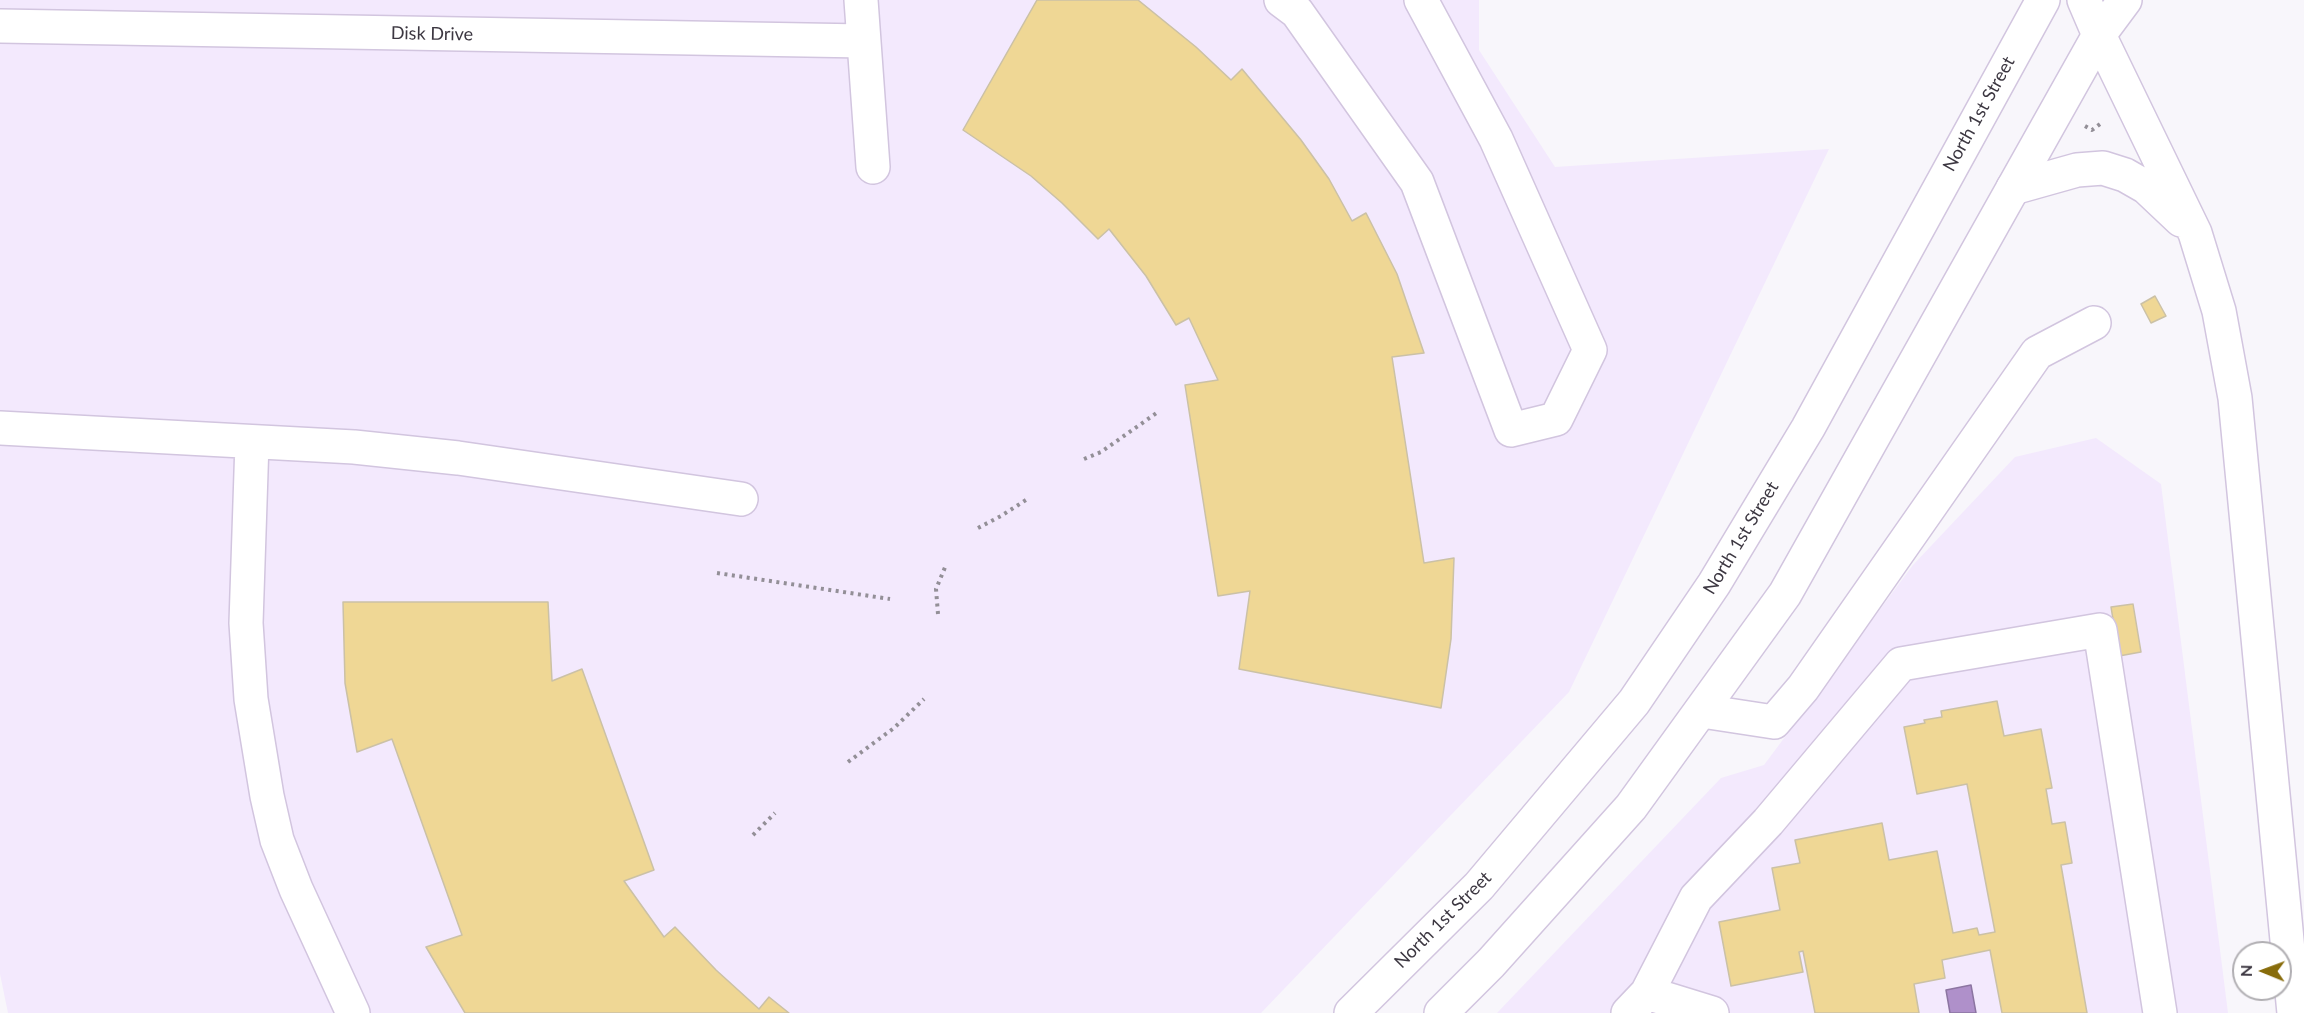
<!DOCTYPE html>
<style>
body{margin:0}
#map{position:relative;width:2304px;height:1013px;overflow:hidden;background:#f8f6fb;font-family:Lato,sans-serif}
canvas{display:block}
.north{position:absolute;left:2232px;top:941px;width:60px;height:60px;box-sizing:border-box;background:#fff;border:2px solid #b1afb3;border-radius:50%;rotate:271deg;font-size:16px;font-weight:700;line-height:24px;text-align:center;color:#3c3741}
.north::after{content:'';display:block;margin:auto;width:21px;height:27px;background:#886c0b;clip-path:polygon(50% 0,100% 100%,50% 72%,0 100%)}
</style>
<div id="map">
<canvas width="2304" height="1013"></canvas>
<div class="north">N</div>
</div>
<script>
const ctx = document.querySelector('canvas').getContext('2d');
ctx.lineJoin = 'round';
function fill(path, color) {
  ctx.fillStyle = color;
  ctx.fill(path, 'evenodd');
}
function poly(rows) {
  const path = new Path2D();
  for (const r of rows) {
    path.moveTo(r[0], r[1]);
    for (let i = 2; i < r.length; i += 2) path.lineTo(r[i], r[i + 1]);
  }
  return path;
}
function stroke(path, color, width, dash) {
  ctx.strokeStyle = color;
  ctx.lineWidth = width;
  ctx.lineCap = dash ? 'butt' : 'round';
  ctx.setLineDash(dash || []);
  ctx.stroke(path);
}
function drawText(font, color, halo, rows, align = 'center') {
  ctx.font = font + ' Lato,sans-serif';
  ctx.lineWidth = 4.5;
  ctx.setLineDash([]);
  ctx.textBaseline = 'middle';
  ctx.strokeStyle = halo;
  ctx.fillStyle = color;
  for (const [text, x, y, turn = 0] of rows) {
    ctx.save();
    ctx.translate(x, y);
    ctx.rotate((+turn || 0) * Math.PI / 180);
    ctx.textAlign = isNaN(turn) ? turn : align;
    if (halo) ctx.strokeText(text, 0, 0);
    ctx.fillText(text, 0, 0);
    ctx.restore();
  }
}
fill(poly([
 [0,0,1479,0,1479,50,1555,167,1829,149,1569,692,1261,1013,8,1013,0,974],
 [2096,438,2161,484,2228,1013,1497,1013,1721,778,1764,765,1913,565,2015,457]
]), '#f3e9fd');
const water = poly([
 [1971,985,1976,1013,1950,1013,1946,990,1971,985]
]);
fill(water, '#af90ca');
stroke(water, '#8c75a1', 1.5);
const building = poly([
 [1037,0,1138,0,1196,47,1231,80,1242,69,1301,140,1329,179,1352,221,1366,213,1397,274,1424,353,1392,357,1424,563,1454,558,1451,639,1441,708,1239,669,1250,591,1218,596,1185,385,1218,380,1189,318,1176,325,1146,276,1109,229,1098,239,1062,203,1031,176,963,130,1037,0],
 [2155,296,2166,316,2151,323,2141,304,2155,296],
 [343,602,548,602,552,681,582,669,654,870,624,881,664,937,675,927,716,970,759,1009,769,997,789,1013,465,1013,426,947,462,935,392,739,357,752,345,683,343,602],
 [2133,604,2141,652,2119,656,2111,607,2133,604],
 [1997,701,2004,736,2041,729,2052,788,2046,789,2052,824,2065,822,2072,863,2061,865,2087,1013,2002,1013,1990,950,1942,960,1945,978,1914,984,1919,1013,1815,1013,1803,951,1799,952,1803,972,1731,986,1719,922,1780,910,1772,868,1800,863,1795,840,1882,823,1889,860,1937,851,1953,933,1977,928,1979,935,1995,932,1967,784,1917,794,1904,727,1925,723,1924,720,1942,717,1941,711,1997,701]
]);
fill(building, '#efd795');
stroke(building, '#cbc1a6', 1.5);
const minor = poly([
 [861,0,873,167],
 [1281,0,1297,12,1417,182,1511,430,1556,419,1590,350,1496,139,1421,0],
 [0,26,864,41],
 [0,428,354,447,458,458,741,499],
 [252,442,246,623,251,699,267,796,277,840,296,889,353,1013],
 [1702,711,1774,722,1803,688,2037,353,2094,323],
 [1647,993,1712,1013],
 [1628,1013,1647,993,1696,898,1768,822,1901,664,2100,630,2160,1013]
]);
const major = poly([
 [1351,1013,1479,886,1634,702,1714,584,1808,428,2043,0],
 [1441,1013,1491,963,1631,807,1785,594,2099,35,2125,0]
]);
const highway = poly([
 [2084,0,2099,35,2195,233,2219,311,2235,398,2294,1013],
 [2013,188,2077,170,2103,168,2125,175,2146,187,2181,220]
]);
stroke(minor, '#d2c5df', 36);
stroke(major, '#d2c5df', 36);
stroke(highway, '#d2c5df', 36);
stroke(poly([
 [2085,126,2092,130,2100,124],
 [1084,459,1101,452,1158,412],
 [978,528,1001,516,1029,498],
 [717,573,890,599],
 [938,614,936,589,946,565],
 [848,762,894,728,924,699],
 [753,835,775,813]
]), '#938f97', 4, [3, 4.5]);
stroke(minor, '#fff', 33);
stroke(major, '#fff', 33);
stroke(highway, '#fff', 33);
drawText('18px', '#3c3741', '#fff', [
 ["Disk Drive",432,34,1],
 ["North 1st Street",1979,114,-61],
 ["North 1st Street",1741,538,-59],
 ["North 1st Street",1443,920,-45]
]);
</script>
